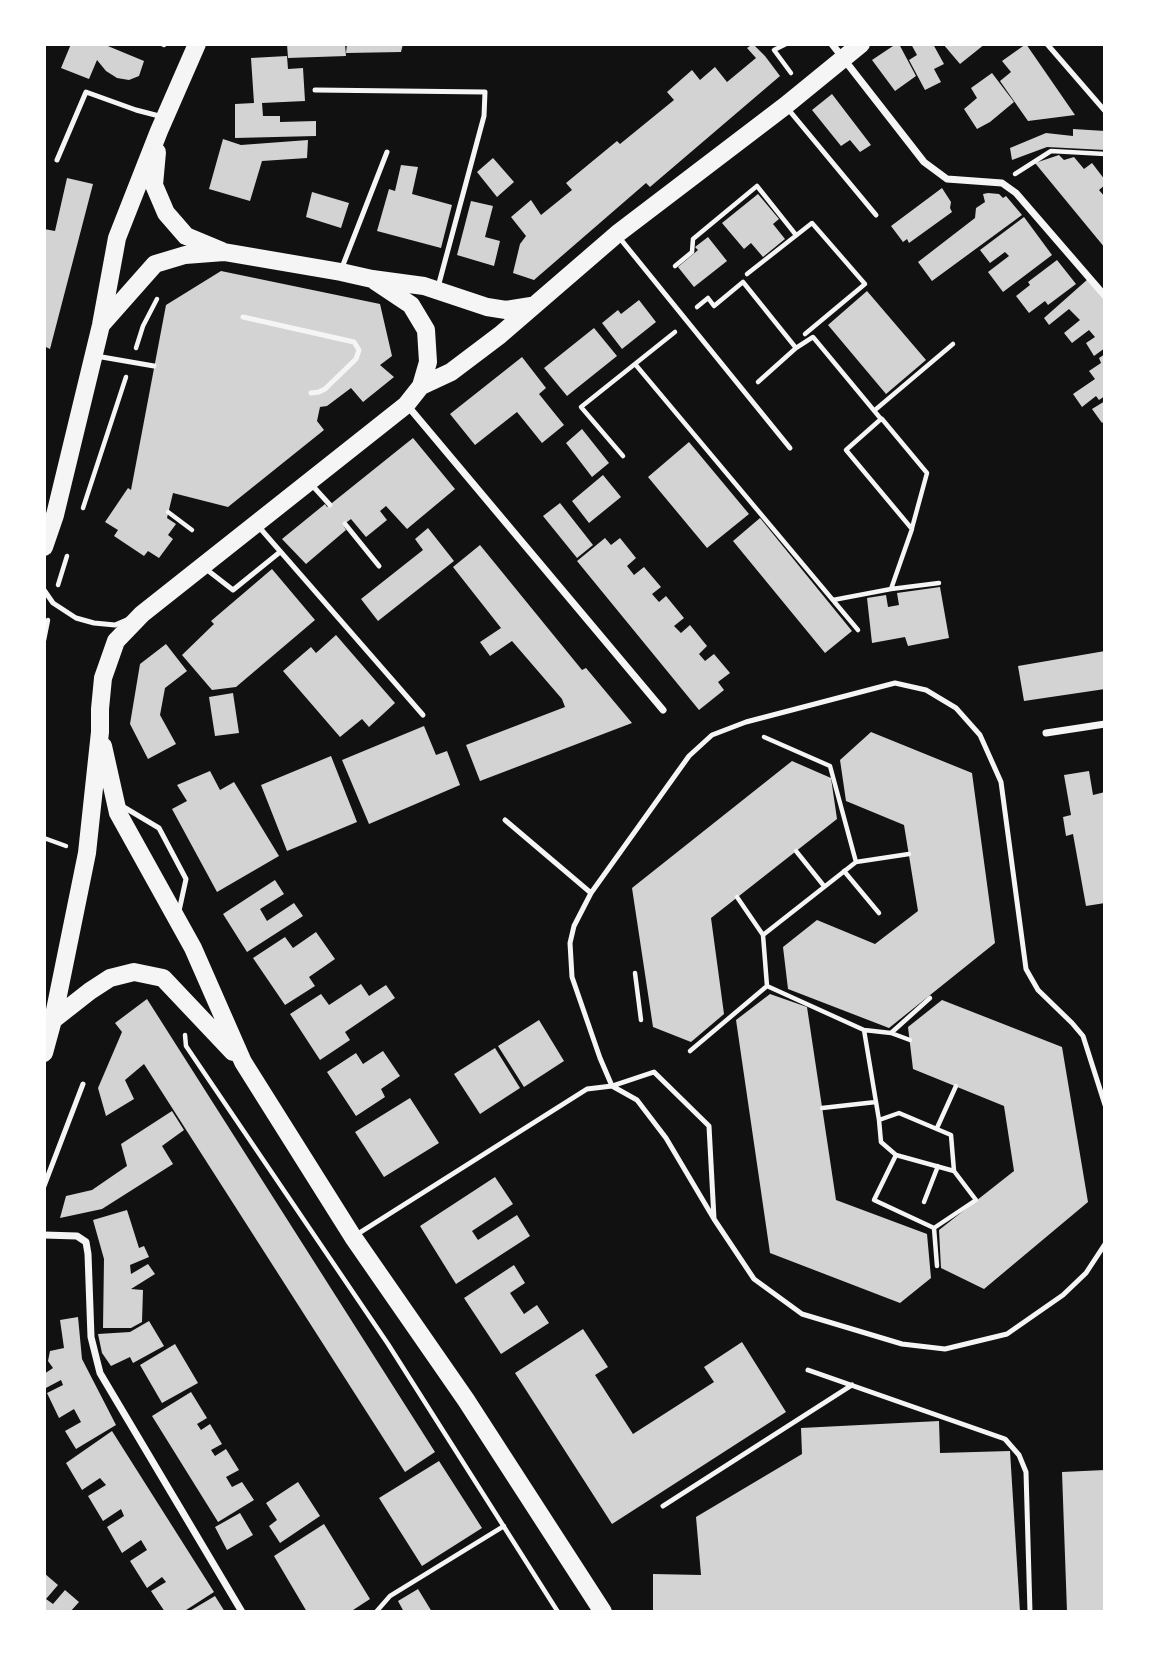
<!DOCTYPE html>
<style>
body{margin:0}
#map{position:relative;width:1149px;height:1656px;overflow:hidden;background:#111;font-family:"Nunito Sans",sans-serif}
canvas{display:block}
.frame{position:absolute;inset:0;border:46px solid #fff;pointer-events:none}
</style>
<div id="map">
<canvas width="1149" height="1656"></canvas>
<div class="frame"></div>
</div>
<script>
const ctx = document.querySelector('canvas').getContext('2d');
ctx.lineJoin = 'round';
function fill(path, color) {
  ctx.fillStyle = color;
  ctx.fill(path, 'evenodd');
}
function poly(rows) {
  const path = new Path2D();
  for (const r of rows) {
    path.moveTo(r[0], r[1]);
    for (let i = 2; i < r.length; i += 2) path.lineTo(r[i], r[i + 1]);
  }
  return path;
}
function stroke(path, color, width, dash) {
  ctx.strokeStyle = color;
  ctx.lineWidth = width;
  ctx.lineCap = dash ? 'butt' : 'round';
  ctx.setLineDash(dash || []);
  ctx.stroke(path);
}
fill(poly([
 [71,44,103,44,144,61,139,76,129,80,117,78,106,71,97,60,89,79,61,68],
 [287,44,345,44,346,56,288,58],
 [347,44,403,44,401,52,346,53],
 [753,44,765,56,780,76,650,187,646,183,534,280,513,273,520,244,526,236,511,217,531,200,541,215,572,190,566,183,617,141,620,144,674,100,667,92,692,70,700,80,715,67,727,82,756,58,747,48],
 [896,44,899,44,916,76,895,91,872,60],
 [911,44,933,44,944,64,934,69,941,82,925,90,909,60,917,55],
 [943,44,985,44,960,64],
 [1026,44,1075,115,1028,121,1000,81,1011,72,1002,61],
 [287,56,288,69,303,68,305,101,262,103,263,116,280,116,280,122,316,121,316,136,235,138,235,104,254,103,251,58],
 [992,73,1014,102,990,122,977,129,964,109,977,98,971,88],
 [832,94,871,145,860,152,850,140,841,146,812,110],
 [1073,129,1105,131,1105,150,1047,147,1012,160,1010,148,1046,133,1073,136],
 [223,139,241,145,308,140,307,158,262,161,250,201,209,189],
 [1059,155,1064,160,1074,157,1084,169,1092,163,1105,180,1105,185,1099,190,1105,197,1105,248,1035,163],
 [493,158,514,182,497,197,477,172],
 [401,165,418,167,412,194,452,205,441,248,377,231,389,189,395,191],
 [67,178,93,184,50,349,44,346,44,229,55,231],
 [942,188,951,202,950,208,952,212,909,243,907,239,903,242,891,226],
 [312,192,349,203,341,228,306,217],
 [988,193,999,194,1003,198,1006,196,1022,215,932,281,918,262,975,218,976,208,985,202,983,194],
 [758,194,779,219,773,224,785,239,763,257,751,243,744,249,722,223],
 [471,201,493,206,485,237,500,241,494,266,457,255],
 [1024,217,1052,255,1003,292,988,272,1009,256,1005,252,990,263,980,250],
 [708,237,727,261,694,287,678,267,698,250,695,247],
 [1057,260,1076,284,1048,305,1045,301,1029,313,1016,296,1030,285,1028,282],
 [221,271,380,304,392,356,380,365,394,377,363,402,351,388,327,406,320,407,317,421,324,430,228,507,173,493,167,518,176,524,168,535,173,539,159,558,148,551,144,556,114,536,118,530,105,522,128,488,131,490,166,305],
 [1088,279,1105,300,1105,348,1094,356,1086,343,1095,337,1089,330,1072,343,1064,333,1080,320,1069,309,1049,325,1044,318],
 [867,291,926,360,886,394,828,325],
 [639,300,656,322,622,349,602,323,618,310,621,314],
 [594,328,617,356,567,396,544,368],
 [1105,354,1105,396,1099,400,1096,396,1082,407,1073,394,1095,379,1089,371,1101,363,1099,358],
 [522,357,546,388,539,394,564,425,542,443,517,412,475,445,450,414],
 [1105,401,1105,420,1102,423,1092,409],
 [582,429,609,463,592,477,566,443],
 [413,438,455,489,407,529,386,506,380,511,387,520,366,537,351,519,343,525,346,530,306,564,282,539,325,504,327,507],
 [689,442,749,514,707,548,648,477],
 [603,475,621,497,589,523,572,501],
 [560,503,593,545,577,558,543,516],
 [760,518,852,631,825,653,733,541],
 [428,528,454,561,378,621,361,599,423,550,415,539],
 [605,538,611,545,620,538,636,558,627,566,634,575,644,567,661,587,652,594,659,602,666,596,684,618,674,626,681,633,690,625,707,646,699,654,705,661,714,654,730,673,718,682,724,690,699,710,577,561],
 [480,545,582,670,586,668,632,723,480,781,466,745,565,707,562,699,512,641,490,656,480,642,501,628,453,567],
 [272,569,315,620,236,687,212,690,182,655,214,624,211,621],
 [940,587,949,638,908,646,905,637,872,643,867,598,886,595,888,607,899,605,897,593],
 [336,635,395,703,369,727,362,719,340,737,283,671,311,647,316,653],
 [166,644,187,671,165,688,160,715,176,744,148,759,130,724,140,664],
 [1105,651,1105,689,1024,701,1018,666],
 [233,693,239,733,215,736,209,697],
 [424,726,436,755,447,751,460,785,369,824,342,760],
 [871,732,972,773,995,943,889,1028,788,989,783,947,817,920,875,944,918,911,904,825,846,801,840,760],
 [331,756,357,822,287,851,261,785],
 [792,761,831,778,837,819,711,918,724,1014,691,1042,653,1027,632,888],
 [210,771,220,790,234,782,279,856,217,892,172,809,187,801,177,785],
 [1089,771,1093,795,1105,792,1105,903,1086,906,1073,834,1066,836,1063,817,1071,815,1064,775],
 [275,880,284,894,260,909,267,921,294,903,303,916,247,952,223,914],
 [316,932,335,959,309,977,315,986,285,1005,253,958,285,937,293,948],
 [361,984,369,996,386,985,395,998,345,1032,350,1040,320,1060,290,1014,321,994,329,1005],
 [770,994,807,1007,836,1200,927,1234,931,1278,900,1303,770,1253,736,1020],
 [147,999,435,1452,405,1472,144,1064,125,1080,134,1099,106,1116,98,1088,122,1032,115,1023],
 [942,1000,1062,1047,1088,1202,984,1289,941,1268,939,1230,1014,1171,1004,1106,913,1069,908,1027],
 [539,1020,564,1061,524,1087,498,1046],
 [495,1048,520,1088,480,1114,454,1074],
 [383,1051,400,1076,381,1089,385,1097,356,1116,327,1072,356,1053,363,1064],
 [410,1098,439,1143,384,1177,355,1132],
 [172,1111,184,1130,162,1146,173,1164,102,1209,60,1218,66,1196,92,1190,127,1166,121,1144],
 [495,1177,513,1204,472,1231,478,1240,517,1215,530,1236,456,1284,420,1226],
 [127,1210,139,1248,144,1246,149,1257,130,1265,131,1274,148,1264,155,1274,131,1289,143,1290,142,1322,131,1328,103,1328,104,1259,93,1220],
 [514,1265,525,1283,510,1293,524,1314,537,1305,549,1323,501,1354,464,1298],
 [78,1317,82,1359,116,1425,76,1449,65,1431,81,1422,74,1409,59,1418,47,1393,63,1385,61,1380,44,1389,44,1374,53,1368,48,1361,50,1351,64,1348,60,1320],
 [149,1321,164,1346,133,1363,130,1357,111,1366,102,1353,98,1334,130,1332],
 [583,1329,608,1367,595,1375,633,1434,714,1382,704,1367,742,1342,786,1412,612,1524,515,1373],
 [175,1344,198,1383,162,1403,140,1365],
 [191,1392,207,1418,197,1424,201,1430,210,1424,222,1444,211,1450,215,1456,226,1449,239,1470,226,1477,232,1487,242,1482,254,1500,218,1522,152,1416],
 [939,1421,940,1453,1010,1451,1020,1612,653,1612,653,1574,701,1575,696,1517,802,1454,801,1428],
 [112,1431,214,1592,183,1612,165,1612,151,1591,166,1582,162,1577,147,1588,130,1561,147,1550,141,1540,122,1553,107,1527,124,1516,121,1509,103,1521,88,1496,106,1485,100,1478,82,1490,66,1463],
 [439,1461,482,1528,422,1566,379,1498],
 [1105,1470,1105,1612,1067,1612,1062,1472],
 [298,1482,320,1516,280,1543,269,1526,277,1520,266,1503],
 [240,1513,253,1535,227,1550,215,1527],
 [324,1524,370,1599,350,1612,307,1612,274,1556],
 [44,1573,58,1585,46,1599,53,1604,65,1590,79,1602,70,1612,44,1612],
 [418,1589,432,1612,404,1612,398,1601],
 [215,1596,225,1612,188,1612]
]), '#d3d3d3');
stroke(poly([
 [162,44,164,45],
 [786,44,774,50,791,73],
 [1015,174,1051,151,1105,154],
 [675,266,692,252,693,239,757,186,796,235],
 [747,274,812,223,865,284,805,334],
 [697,307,708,298,714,306,743,282,796,348,813,337,881,419,846,450,912,529,891,589,833,600],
 [136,348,143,326,157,299],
 [635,364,858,630],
 [758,382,796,348],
 [875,410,953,344],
 [882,419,927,473,912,528],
 [623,456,581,407,675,332],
 [83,508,126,377],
 [168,512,192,530],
 [58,585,67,556],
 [891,589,939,583],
 [44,640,48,620],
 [764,737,830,766,856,862],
 [44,838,66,846],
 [796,851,824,886],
 [844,871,879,913],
 [737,897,763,935,767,986],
 [763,935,856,862,909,854],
 [635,973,641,1020],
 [864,1030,891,1033,930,998],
 [891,1033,910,1040],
 [185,1035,186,1046,388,1344,558,1612],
 [690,1051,767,986,864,1030,879,1120,899,1113,951,1135,954,1171,976,1200,934,1228,937,1266],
 [822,1108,876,1102],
 [879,1120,881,1142,896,1155,874,1200,934,1228],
 [937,1128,956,1086],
 [896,1155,954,1171],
 [924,1202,938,1166],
 [376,1612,390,1596,504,1526]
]), '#f5f5f5', 4.5);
stroke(poly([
 [1047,44,1105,111],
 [315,90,485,92,484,116,438,287],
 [788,109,876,215],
 [57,160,86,92,136,110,163,117],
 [618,236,790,448],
 [341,270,387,152],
 [243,317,354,342,359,350,356,359,325,389,319,392,311,393],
 [96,356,154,366],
 [311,484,330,505],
 [345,524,379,566],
 [259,527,423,715],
 [206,569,233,590,280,552],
 [44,590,53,603,76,618,94,623,115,625,129,619],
 [122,806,159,828,186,879,179,911],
 [505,820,591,893],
 [44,1186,83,1084],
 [714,1219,709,1126,654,1072,612,1086,600,1058,572,977,570,943,574,926,591,893,689,756,712,735,746,722,895,683,926,690,956,708,980,735,1001,782,1026,969,1038,990,1072,1023,1083,1036,1105,1105],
 [356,1235,587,1089,612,1086,637,1100,666,1138,714,1219,754,1279,802,1314,902,1344,945,1349,1007,1334,1063,1295,1086,1273,1105,1244],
 [808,1370,1005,1439,1019,1455,1026,1472,1030,1612],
 [663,1506,852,1385]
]), '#f5f5f5', 5);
stroke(poly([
 [832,44,924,162,947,179,1002,183,1016,193,1105,296],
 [407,405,663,710],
 [1046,733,1105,724],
 [44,1235,77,1236,86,1242,88,1254,91,1337,100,1373,242,1612]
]), '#f5f5f5', 7);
stroke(poly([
 [157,152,154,185,166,213,186,236,222,251],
 [375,281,411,305,426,330,428,362,421,386],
 [101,325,155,264,185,255,224,252,341,272,372,279,424,286,487,307,506,310,531,306],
 [44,547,55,515,101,325,117,238,159,131,197,44],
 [103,746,118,813,193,948,243,1062,353,1237,466,1400,603,1612],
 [53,1020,90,991,110,978,134,972,163,978,233,1052],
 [44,1053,53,1020,87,853,100,732,100,709,103,678,116,641,142,614,406,405,421,386,451,372,500,335,617,234,785,106,861,44]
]), '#f5f5f5', 18);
</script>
